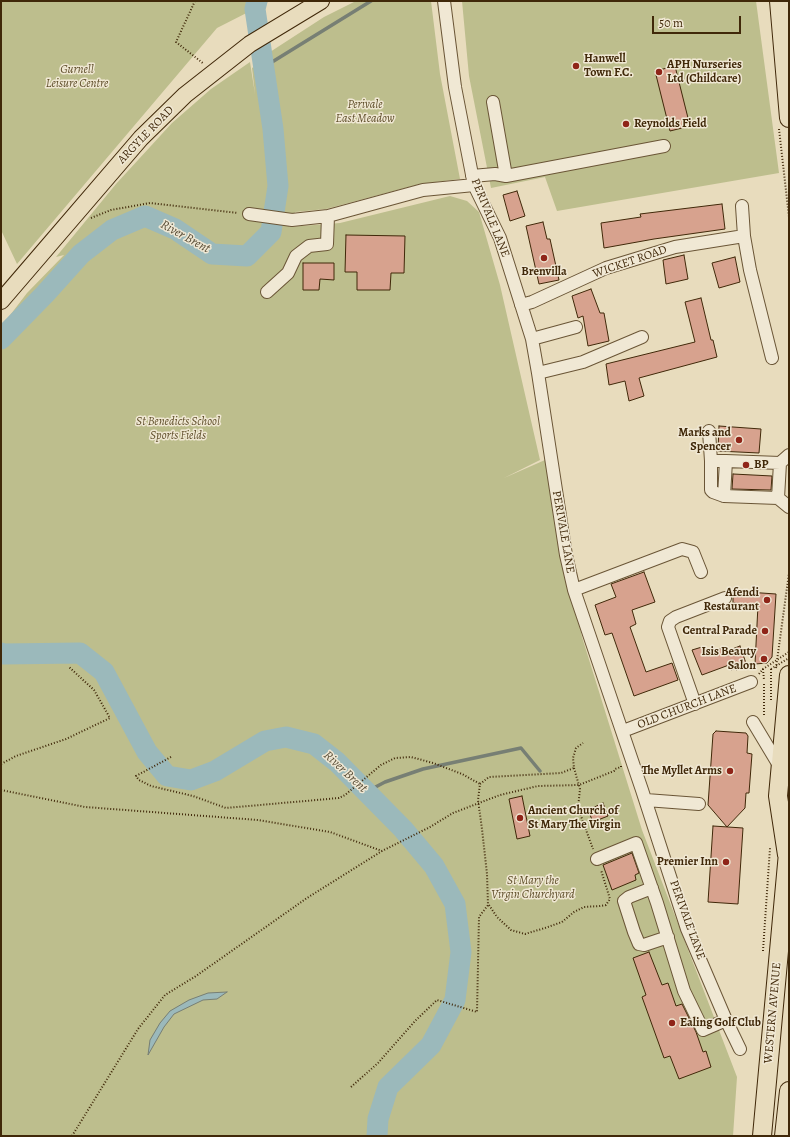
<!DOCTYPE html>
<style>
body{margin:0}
#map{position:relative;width:790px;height:1137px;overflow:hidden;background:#e8dcbd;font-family:Alegreya,serif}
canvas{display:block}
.frame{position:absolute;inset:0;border:2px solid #402809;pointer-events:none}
.scale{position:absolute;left:652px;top:16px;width:89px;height:18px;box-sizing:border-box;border:2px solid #402809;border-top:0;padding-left:5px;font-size:12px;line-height:14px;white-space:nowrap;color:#402809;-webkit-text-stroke:3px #f0e8d4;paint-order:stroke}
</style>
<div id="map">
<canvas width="790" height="1137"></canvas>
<div class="frame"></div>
<div class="scale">50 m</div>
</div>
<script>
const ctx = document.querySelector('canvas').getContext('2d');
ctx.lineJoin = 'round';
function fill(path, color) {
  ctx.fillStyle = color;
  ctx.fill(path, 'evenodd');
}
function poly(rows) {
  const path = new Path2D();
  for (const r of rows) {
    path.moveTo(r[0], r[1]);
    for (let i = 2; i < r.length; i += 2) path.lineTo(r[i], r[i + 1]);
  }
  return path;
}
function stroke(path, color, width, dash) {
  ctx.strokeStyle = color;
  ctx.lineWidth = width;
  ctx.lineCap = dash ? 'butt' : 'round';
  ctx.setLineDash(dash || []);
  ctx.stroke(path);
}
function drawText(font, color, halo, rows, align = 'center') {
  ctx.font = font + ' Alegreya,serif';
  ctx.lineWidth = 3;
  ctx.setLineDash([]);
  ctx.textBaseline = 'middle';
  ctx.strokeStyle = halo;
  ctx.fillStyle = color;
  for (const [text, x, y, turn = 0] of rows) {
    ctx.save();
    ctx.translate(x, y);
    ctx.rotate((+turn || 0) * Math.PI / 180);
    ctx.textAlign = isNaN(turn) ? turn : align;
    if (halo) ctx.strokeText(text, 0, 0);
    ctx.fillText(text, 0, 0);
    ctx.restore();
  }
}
fill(poly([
 [1,1,270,1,217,28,17,264,1,230],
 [356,1,431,1,440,74,460,179,420,184,326,209,295,212,289,227,340,223,450,196,467,201,479,212,500,285,540,460,504,478,545,460,582,637,642,830,737,1077,733,1136,1,1136,1,327,27,293,64,255,56,257,116,184,172,123,211,89,250,62,255,94,252,68,271,56,270,52,324,17],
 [462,1,756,1,779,173,557,211,545,177,491,188,469,76]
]), '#bdbe8d');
const water = poly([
 [227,992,217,999,203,1000,174,1014,164,1027,148,1055,150,1040,160,1023,170,1011,189,1000,208,993,227,992]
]);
fill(water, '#9bb9bb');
stroke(water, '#777f74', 1);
stroke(poly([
 [264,67,371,1],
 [366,792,385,782,423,769,521,748,540,771]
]), '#777f74', 3.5);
stroke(poly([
 [1,339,45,294,81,254,112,230,145,216,175,229,212,254,247,256,271,232,278,186,273,129,255,9,257,1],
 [1,653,3,654,80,653,104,672,147,752,167,776,191,780,215,771,265,741,286,737,314,744,337,762,403,829,434,866,455,904,461,952,455,1000,431,1045,388,1087,378,1119,377,1136]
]), '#9bb9bb', 21);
const building = poly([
 [675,66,690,126,670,131,655,71,675,66],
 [517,191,525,216,510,221,503,195,517,191],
 [722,204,725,229,654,239,604,248,601,223,641,217,640,214,722,204],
 [543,222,547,239,550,239,559,280,539,284,526,226,543,222],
 [346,235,405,236,404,273,391,273,390,290,357,290,357,272,345,272,346,235],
 [684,255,688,279,666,284,663,260,684,255],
 [735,257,740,282,719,288,712,263,735,257],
 [303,263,334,263,334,280,320,279,319,290,303,290,303,263],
 [591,289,600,313,604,313,609,341,588,346,583,316,578,318,572,296,591,289],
 [701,298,711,340,713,340,717,357,639,378,644,396,629,401,625,381,609,385,606,364,695,342,685,302,701,298],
 [719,426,761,429,759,453,718,451,719,426],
 [733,474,772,476,771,490,732,489,733,474],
 [644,572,655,602,632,610,636,624,630,627,646,672,672,663,678,680,634,696,612,633,605,635,595,605,616,597,611,584,644,572],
 [733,591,776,594,772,657,767,663,755,664,758,605,733,603,733,591],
 [740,646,747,666,736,670,735,668,731,670,729,665,702,675,692,650,702,647,705,654,725,647,727,651,740,646],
 [716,731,746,733,748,736,747,753,752,754,749,793,746,793,745,808,727,827,708,805,713,734,716,731],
 [522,796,530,836,517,839,509,799,522,796],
 [603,803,608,816,593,822,588,810,603,803],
 [713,826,743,828,738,904,708,902,713,826],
 [632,853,639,873,635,875,636,880,612,890,603,865,632,853],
 [649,952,662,985,668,983,676,1006,682,1004,696,1032,703,1052,706,1051,711,1067,679,1079,670,1056,664,1058,642,997,646,995,633,958,649,952]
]);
fill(building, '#d7a28e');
stroke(building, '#402809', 1);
const minor = poly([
 [444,1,455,87,474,185,500,238,532,339,538,373,566,555,574,590,642,790,687,929,726,1020,740,1049],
 [493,102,506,176],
 [472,176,495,174,506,176,664,146],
 [742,206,744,236,750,270,772,358],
 [249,214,292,220,328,216,423,190,474,185],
 [267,292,288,273,296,256,309,246,327,244,328,216],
 [521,305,532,302,606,268,675,247,744,236],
 [532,339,576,327],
 [538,373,583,362,642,337],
 [709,431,711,461],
 [789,455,780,463,778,498,789,507],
 [726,461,711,461,711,490,713,492,724,496,778,498],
 [724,496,726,461,780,463],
 [574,590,682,549,693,552,701,572],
 [695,704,668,627,670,621,676,617,725,598],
 [753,722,780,767],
 [623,731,751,682],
 [646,800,699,804],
 [597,859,636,843,657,903,684,991,703,1030,726,1020],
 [652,888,629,897,624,901,634,932,639,944,644,945,668,937]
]);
const major = poly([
 [1,301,141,138,185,95,250,44,321,1]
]);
const highway = poly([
 [779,1,789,118],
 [787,855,778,796,789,675],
 [762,1136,789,842],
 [784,1136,789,1091]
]);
stroke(minor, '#6a5536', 14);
stroke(major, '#402809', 18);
stroke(highway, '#402809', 20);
stroke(poly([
 [195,1,176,42,204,64],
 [779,129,789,217],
 [91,218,111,210,150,203,238,213],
 [776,668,789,573],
 [763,669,764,680],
 [759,674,763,669,789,652],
 [764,684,764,716],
 [771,700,771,669],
 [171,757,136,776,139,780,151,786,193,796,226,808,339,798,345,795,381,765,395,758,411,757,433,763,462,774,480,784],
 [1,764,16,756,66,739,110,718,94,690,69,667],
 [574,768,580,789,578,808,593,849],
 [1,790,85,807,258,820,330,832,382,851],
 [489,905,497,917,511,930,525,934,545,928,562,922,574,912,584,907,600,906,606,905,610,899,601,870],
 [763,951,770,848],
 [351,1087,378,1063,415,1021,437,1000,477,1012,479,917,488,905,487,874,482,829,478,800,480,784,489,777,561,773,574,768,573,758,576,748,583,743],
 [72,1136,138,1029,165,995,196,976,307,898,382,851,430,827,453,813,500,795,538,786,579,785,614,771,615,769,621,767,621,765]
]), '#402809', 2, [1, 2]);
stroke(minor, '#f0e8d4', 12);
stroke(major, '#e8dcbd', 16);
stroke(highway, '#e8dcbd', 18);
stroke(poly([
 [771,669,789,658]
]), '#402809', 2, [1, 2]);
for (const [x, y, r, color] of [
 [576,66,4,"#8f2418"],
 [659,72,4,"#8f2418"],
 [626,124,4,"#8f2418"],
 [544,258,4,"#8f2418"],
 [739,440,4,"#8f2418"],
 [746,465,4,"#8f2418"],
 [767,600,4,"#8f2418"],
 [765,631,4,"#8f2418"],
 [764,659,4,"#8f2418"],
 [730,771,4,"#8f2418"],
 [520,818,4,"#8f2418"],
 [726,862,4,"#8f2418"],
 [672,1023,4,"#8f2418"]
]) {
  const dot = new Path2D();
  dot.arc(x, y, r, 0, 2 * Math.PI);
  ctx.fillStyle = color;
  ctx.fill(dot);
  stroke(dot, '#f0e8d4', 1.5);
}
drawText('bold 12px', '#402809', '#f0e8d4', [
 ["Hanwell",584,59],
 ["Town F.C.",584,73],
 ["APH Nurseries",667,65],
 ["Ltd (Childcare)",667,79],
 ["Reynolds Field",634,124],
 ["Brenvilla",544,272,"center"],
 ["Marks and",731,433,"right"],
 ["Spencer",731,447,"right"],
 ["BP",754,465],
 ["Afendi",759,593,"right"],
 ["Restaurant",759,607,"right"],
 ["Central Parade",757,631,"right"],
 ["Isis Beauty",756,652,"right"],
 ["Salon",756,666,"right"],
 ["The Myllet Arms",722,771,"right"],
 ["Ancient Church of",528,811],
 ["St Mary The Virgin",528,825],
 ["Premier Inn",718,862,"right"],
 ["Ealing Golf Club",680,1023]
], 'left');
drawText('italic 12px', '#5f4e2a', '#f0e8d4', [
 ["Gurnell",77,70],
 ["Leisure Centre",77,84],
 ["Perivale",365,105],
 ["East Meadow",365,119],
 ["St Benedicts School",178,422],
 ["Sports Fields",178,436],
 ["St Mary the",533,881],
 ["Virgin Churchyard",533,895]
]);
drawText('12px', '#402809', '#f0e8d4', [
 ["ARGYLE ROAD",146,135,-46],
 ["PERIVALE LANE",490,218,68],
 ["WICKET ROAD",630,262,-19],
 ["PERIVALE LANE",563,532,80],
 ["OLD CHURCH LANE",687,707,-21],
 ["PERIVALE LANE",687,920,70],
 ["WESTERN AVENUE",773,1013,-85]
]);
drawText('italic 13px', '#574c36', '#f0e8d4', [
 ["River Brent",185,237,29],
 ["River Brent",345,772,43]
]);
</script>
